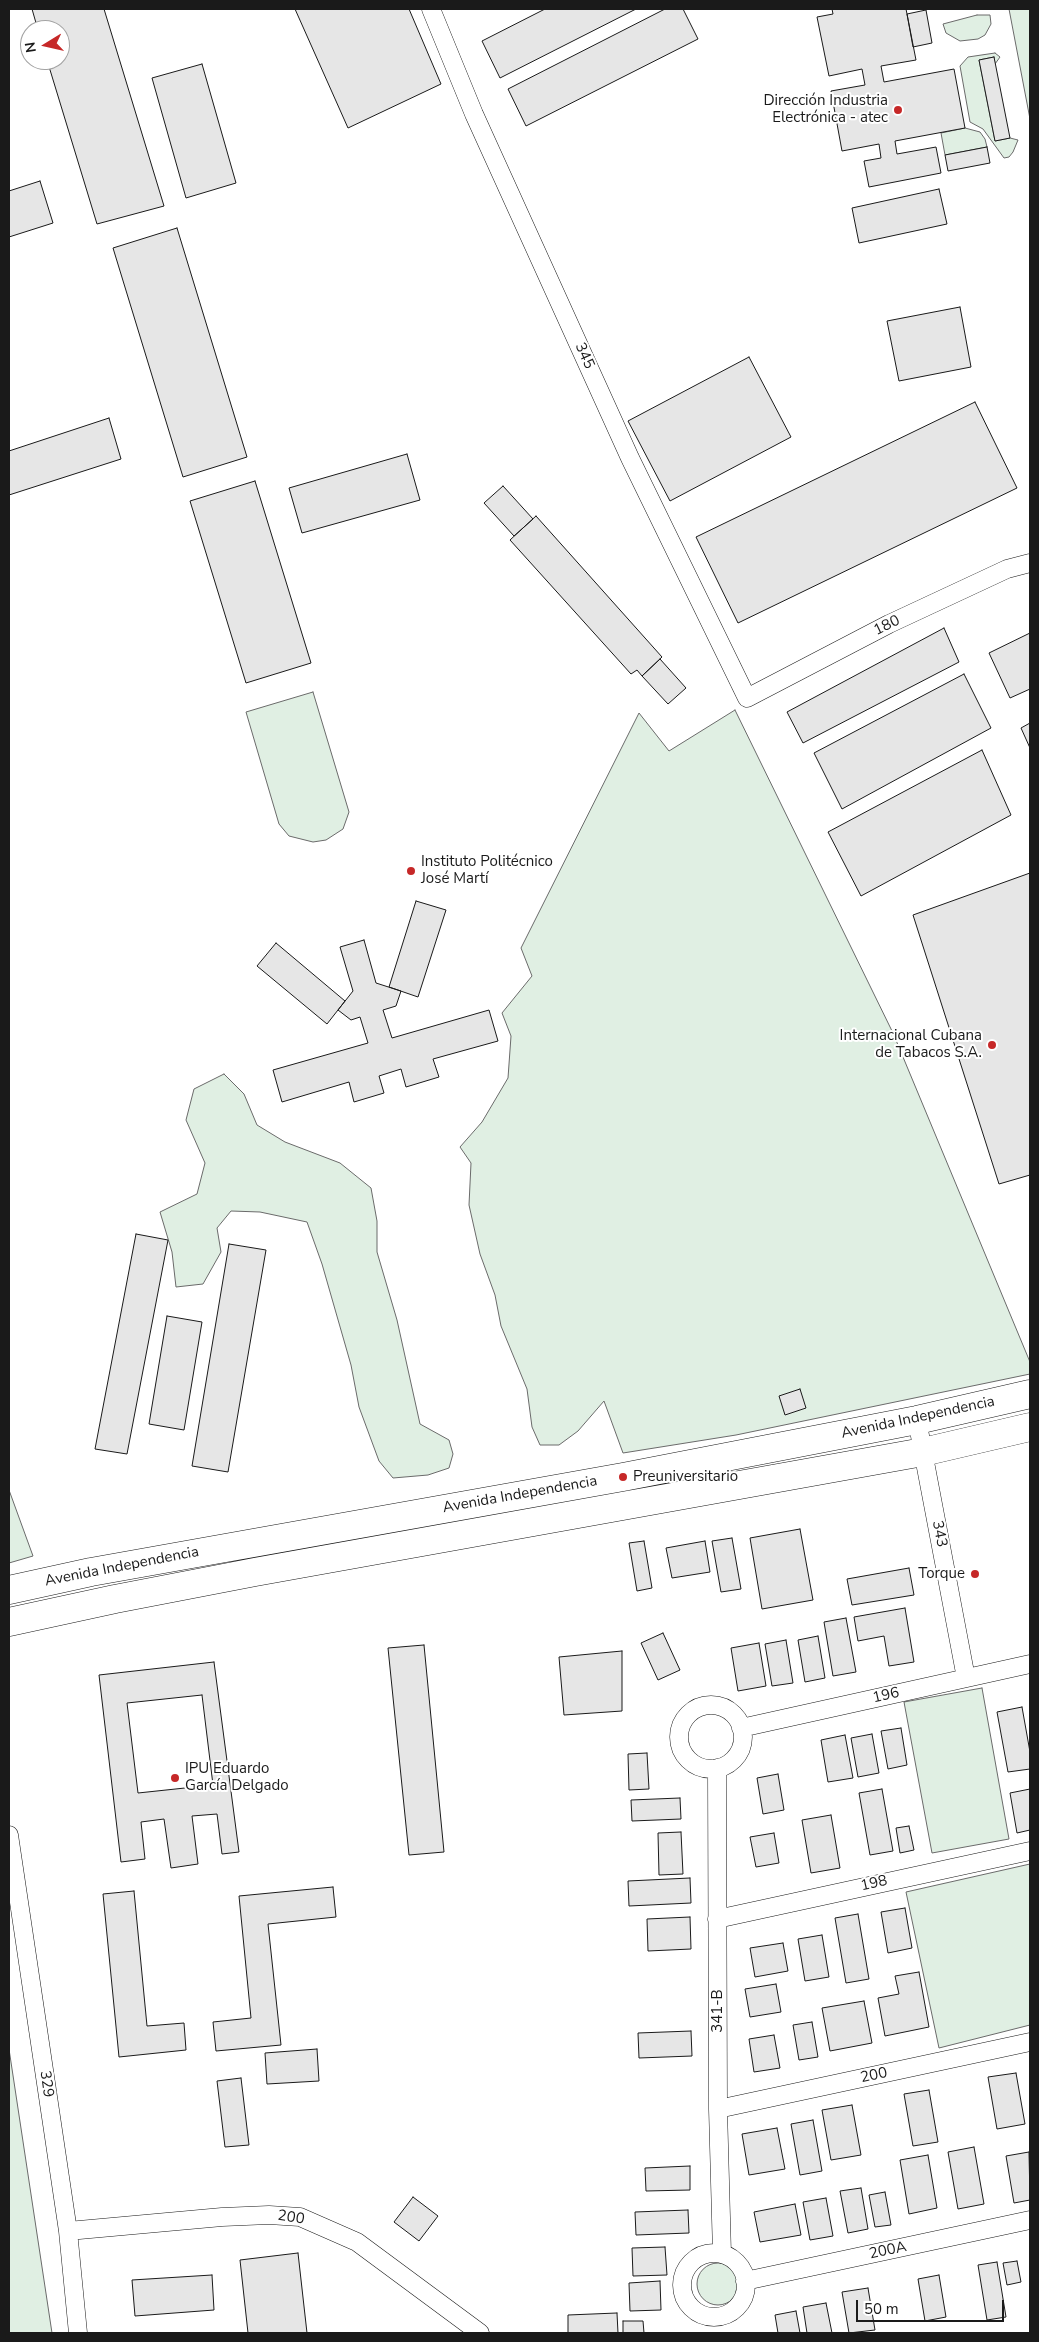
<!DOCTYPE html>
<meta charset="utf-8">
<style>
body{margin:0}
#map{position:relative;width:1039px;height:2342px;overflow:hidden;background:#fff;font-family:"Nunito Sans",sans-serif}
canvas{display:block}
.frame{position:absolute;inset:0;border:10px solid #1a1a1a;pointer-events:none}
.north{position:absolute;left:20px;top:20px;width:50px;height:50px;box-sizing:border-box;background:#fff;border:1px solid #a3a3a3;border-radius:50%;rotate:261deg;font-size:14px;font-weight:700;line-height:20px;text-align:center;color:#1a1a1a}
.north::after{content:'';display:block;margin:auto;width:18px;height:22px;background:#c62828;clip-path:polygon(50% 0,100% 100%,50% 72%,0 100%)}
.scale{position:absolute;left:856px;top:2300px;width:148px;height:22px;box-sizing:border-box;border:2px solid #1a1a1a;border-top:0;padding-left:6px;font-size:15px;line-height:18px;white-space:nowrap;color:#1a1a1a;-webkit-text-stroke:4px #fff;paint-order:stroke}
</style>
<div id="map">
<canvas width="1039" height="2342"></canvas>
<div class="frame"></div>
<div class="north">N</div>
<div class="scale">50 m</div>
</div>
<script>
const ctx = document.querySelector('canvas').getContext('2d');
ctx.lineJoin = 'round';
function fill(path, color) {
  ctx.fillStyle = color;
  ctx.fill(path, 'evenodd');
}
function poly(rows) {
  const path = new Path2D();
  for (const r of rows) {
    if (r.length === 3) {
      path.moveTo(r[0] + r[2], r[1]);
      path.arc(r[0], r[1], r[2], 0, 2 * Math.PI);
      continue;
    }
    path.moveTo(r[0], r[1]);
    for (let i = 2; i < r.length; i += 2) path.lineTo(r[i], r[i + 1]);
  }
  return path;
}
function stroke(path, color, width, dash) {
  ctx.strokeStyle = color;
  ctx.lineWidth = width;
  ctx.lineCap = dash ? 'butt' : 'round';
  ctx.setLineDash(dash || []);
  ctx.stroke(path);
}
function drawText(font, color, halo, rows, align = 'center') {
  ctx.font = font + ' "Nunito Sans",sans-serif';
  ctx.lineWidth = 4;
  ctx.setLineDash([]);
  ctx.textBaseline = 'middle';
  ctx.strokeStyle = halo;
  ctx.fillStyle = color;
  for (const [text, x, y, turn = 0] of rows) {
    ctx.save();
    ctx.translate(x, y);
    ctx.rotate((+turn || 0) * Math.PI / 180);
    ctx.textAlign = isNaN(turn) ? turn : align;
    if (halo) ctx.strokeText(text, 0, 0);
    ctx.fillText(text, 0, 0);
    ctx.restore();
  }
}
const green = poly([
 [1009,9,1030,9,1030,119,1009,9],
 [977,15,990,15,991,24,985,35,978,39,960,41,946,33,943,24,977,15],
 [995,53,1000,57,995,64,994,57,979,60,995,141,1010,138,1018,140,1013,152,1009,157,1004,158,983,129,970,122,960,66,968,57,995,53],
 [965,128,980,132,985,139,987,147,945,155,941,133,965,128],
 [313,692,349,812,343,829,326,840,313,842,289,836,279,824,246,712,313,692],
 [735,710,893,1033,1030,1362,1030,1374,736,1435,623,1453,604,1401,578,1431,559,1445,540,1445,532,1427,527,1389,501,1326,495,1295,480,1254,469,1205,471,1163,460,1147,482,1122,508,1078,511,1036,502,1013,532,976,521,948,639,713,669,751,735,710],
 [224,1074,244,1094,257,1125,285,1142,340,1163,371,1188,377,1221,377,1252,397,1320,420,1424,449,1440,453,1454,449,1468,428,1475,393,1478,379,1461,359,1407,351,1365,322,1264,307,1222,260,1212,231,1211,217,1228,221,1252,203,1284,176,1287,172,1252,160,1212,197,1194,205,1163,186,1120,194,1089,224,1074],
 [9,1490,33,1556,9,1563,9,1490],
 [982,1688,1009,1839,932,1853,904,1702,982,1688],
 [1030,1864,1030,2025,939,2048,906,1892,1030,1864],
 [9,2049,52,2333,9,2333,9,2049],
 [718,2284,21]
]);
fill(green, '#e0efe3');
stroke(green, '#6a6a6a', 1);
const building = poly([
 [32,9,104,9,164,206,97,224,47,60,60,60,60,30,38,30,32,9],
 [295,9,409,9,441,84,348,128,295,9],
 [545,9,636,9,500,78,482,41,545,9],
 [665,9,683,9,698,39,526,126,508,89,665,9],
 [832,9,906,9,916,60,881,66,884,82,954,69,965,128,895,141,897,154,936,147,941,173,869,187,864,161,881,158,879,144,842,151,831,91,865,85,862,69,829,76,817,17,833,14,832,9],
 [926,10,932,43,913,47,907,14,926,10],
 [994,57,1010,138,995,141,979,60,994,57],
 [202,64,236,183,186,198,152,78,202,64],
 [987,147,990,163,948,171,945,155,987,147],
 [40,181,53,223,9,237,9,191,40,181],
 [939,189,947,224,859,243,852,208,939,189],
 [177,228,247,457,183,477,113,248,177,228],
 [960,307,971,367,899,381,887,321,960,307],
 [749,357,791,437,670,501,628,421,749,357],
 [975,402,1017,488,738,623,696,537,975,402],
 [109,418,121,459,9,495,9,451,109,418],
 [407,454,420,500,302,533,289,488,407,454],
 [255,481,311,663,246,683,190,501,255,481],
 [503,486,533,519,514,536,484,503,503,486],
 [536,516,662,657,642,676,637,670,631,674,510,540,536,516],
 [944,628,959,662,803,743,787,712,944,628],
 [1030,633,1030,689,1010,698,989,653,1030,633],
 [660,659,686,688,668,704,642,676,660,659],
 [964,674,991,728,842,809,814,753,964,674],
 [1030,723,1030,748,1021,728,1030,723],
 [982,750,1011,815,861,896,828,832,982,750],
 [1030,873,1030,1175,999,1184,913,915,1030,873],
 [416,901,446,910,418,997,389,987,416,901],
 [364,940,376,983,401,991,396,1006,383,1010,392,1038,489,1010,498,1041,433,1059,439,1077,406,1087,401,1069,379,1076,384,1093,354,1102,349,1082,282,1102,273,1070,368,1043,360,1017,351,1020,338,1010,353,991,340,947,364,940],
 [276,943,345,1001,327,1024,257,966,276,943],
 [136,1234,168,1240,127,1454,95,1449,136,1234],
 [229,1244,266,1250,228,1472,192,1466,229,1244],
 [167,1316,202,1322,184,1430,149,1424,167,1316],
 [800,1389,806,1408,785,1415,779,1396,800,1389],
 [800,1529,813,1600,762,1609,750,1538,800,1529],
 [732,1538,741,1589,721,1592,712,1541,732,1538],
 [644,1541,652,1588,637,1591,629,1543,644,1541],
 [705,1541,710,1572,672,1578,666,1548,705,1541],
 [909,1568,914,1595,852,1605,847,1579,909,1568],
 [905,1608,914,1662,889,1666,884,1636,858,1641,854,1617,905,1608],
 [846,1618,856,1672,833,1676,824,1622,846,1618],
 [663,1633,680,1670,658,1680,641,1643,663,1633],
 [818,1636,825,1678,805,1682,798,1640,818,1636],
 [786,1640,793,1683,772,1686,765,1644,786,1640],
 [759,1643,766,1686,738,1691,731,1648,759,1643],
 [424,1645,444,1852,409,1855,388,1648,424,1645],
 [622,1651,622,1711,564,1715,559,1657,622,1651],
 [214,1662,239,1852,222,1854,217,1814,192,1816,198,1864,171,1868,164,1819,141,1822,145,1859,121,1862,99,1675,214,1662],
 [202,1695,213,1785,138,1793,127,1703,202,1695],
 [1022,1707,1030,1752,1030,1769,1008,1772,997,1712,1022,1707],
 [901,1728,907,1765,888,1769,881,1731,901,1728],
 [872,1734,879,1773,858,1777,851,1738,872,1734],
 [845,1735,853,1778,828,1782,821,1740,845,1735],
 [647,1753,649,1789,629,1790,628,1754,647,1753],
 [778,1774,784,1810,763,1814,757,1778,778,1774],
 [882,1789,893,1851,870,1855,859,1793,882,1789],
 [1030,1789,1030,1830,1017,1833,1010,1793,1030,1789],
 [680,1798,681,1819,632,1821,631,1800,680,1798],
 [831,1815,840,1868,811,1873,802,1820,831,1815],
 [909,1826,914,1850,900,1853,896,1828,909,1826],
 [681,1832,683,1874,659,1875,658,1833,681,1832],
 [774,1833,779,1863,756,1867,750,1837,774,1833],
 [690,1878,691,1903,629,1906,628,1881,690,1878],
 [333,1887,336,1917,268,1924,281,2045,216,2051,213,2022,251,2018,239,1896,333,1887],
 [134,1891,147,2026,184,2023,186,2050,119,2057,103,1894,134,1891],
 [905,1908,912,1948,888,1953,881,1912,905,1908],
 [858,1914,869,1979,846,1983,835,1918,858,1914],
 [690,1917,691,1949,648,1951,647,1919,690,1917],
 [822,1935,829,1977,805,1981,798,1939,822,1935],
 [783,1943,788,1971,755,1977,750,1948,783,1943],
 [919,1972,929,2027,885,2036,878,1998,899,1994,895,1976,919,1972],
 [776,1984,781,2012,750,2017,745,1989,776,1984],
 [864,2001,872,2043,830,2051,822,2008,864,2001],
 [812,2022,818,2057,799,2060,793,2025,812,2022],
 [691,2031,692,2056,639,2058,638,2033,691,2031],
 [774,2035,780,2068,754,2072,749,2039,774,2035],
 [317,2049,319,2081,267,2084,265,2053,317,2049],
 [1016,2073,1025,2124,997,2129,988,2077,1016,2073],
 [241,2078,249,2145,225,2147,217,2081,241,2078],
 [929,2090,938,2142,913,2146,904,2094,929,2090],
 [852,2105,861,2155,831,2160,822,2110,852,2105],
 [813,2120,822,2171,800,2175,791,2124,813,2120],
 [777,2128,785,2169,749,2175,742,2134,777,2128],
 [974,2147,984,2204,958,2209,948,2152,974,2147],
 [1029,2152,1030,2200,1014,2203,1006,2156,1029,2152],
 [928,2155,937,2208,909,2214,900,2160,928,2155],
 [690,2166,690,2190,646,2191,645,2168,690,2166],
 [861,2188,868,2229,848,2233,840,2191,861,2188],
 [885,2192,891,2225,875,2227,869,2195,885,2192],
 [413,2197,438,2216,419,2241,394,2222,413,2197],
 [826,2198,833,2236,810,2240,803,2202,826,2198],
 [795,2204,801,2235,760,2242,754,2212,795,2204],
 [688,2210,689,2233,636,2235,635,2212,688,2210],
 [665,2247,667,2275,633,2276,632,2248,665,2247],
 [298,2253,307,2333,248,2333,240,2260,298,2253],
 [1017,2261,1021,2282,1007,2285,1003,2263,1017,2261],
 [997,2262,1006,2317,987,2320,978,2265,997,2262],
 [212,2275,214,2310,135,2316,132,2280,212,2275],
 [939,2275,946,2317,925,2321,918,2279,939,2275],
 [660,2281,661,2310,630,2311,629,2283,660,2281],
 [868,2288,875,2330,849,2333,842,2292,868,2288],
 [826,2303,832,2333,807,2333,803,2307,826,2303],
 [796,2311,800,2333,778,2333,775,2315,796,2311],
 [617,2313,618,2333,568,2333,568,2315,617,2313],
 [623,2321,643,2321,644,2333,623,2333,623,2321]
]);
fill(building, '#e6e6e6');
stroke(building, '#1a1a1a', 1);
const minor = poly([
 [431,9,474,114,630,458,747,698,889,624,1007,569,1030,563],
 [917,1420,966,1678],
 [711,1737,32],
 [741,1728,1030,1664],
 [717,1768,718,2109,722,2254],
 [9,1835,68,2231,78,2333],
 [717,1919,1030,1851],
 [718,2109,1030,2042],
 [68,2231,222,2217,269,2215,300,2217,357,2242,480,2333],
 [714,2285,32],
 [745,2281,1030,2220]
]);
const primary = poly([
 [9,1590,91,1572,623,1477,917,1420,1030,1394],
 [9,1622,115,1599,255,1572,923,1452,1030,1427]
]);
stroke(minor, '#1a1a1a', 19);
stroke(primary, '#1a1a1a', 29);
stroke(minor, '#fff', 18);
stroke(primary, '#fff', 28);
for (const [x, y, r, color] of [
 [898,110,5,"#c62828"],
 [411,871,5,"#c62828"],
 [992,1045,5,"#c62828"],
 [623,1477,5,"#c62828"],
 [975,1574,5,"#c62828"],
 [175,1778,5,"#c62828"]
]) {
  const dot = new Path2D();
  dot.arc(x, y, r, 0, 2 * Math.PI);
  ctx.fillStyle = color;
  ctx.fill(dot);
  stroke(dot, '#fff', 2);
}
drawText('15px', '#1a1a1a', '#fff', [
 ["Dirección Industria",888,101],
 ["Electrónica - atec",888,118],
 ["Instituto Politécnico",421,862,"left"],
 ["José Martí",421,879,"left"],
 ["Internacional Cubana",982,1036],
 ["de Tabacos S.A.",982,1053],
 ["Preuniversitario",633,1477,"left"],
 ["Torque",965,1574],
 ["IPU Eduardo",185,1769,"left"],
 ["García Delgado",185,1786,"left"]
], 'right');
drawText('15px', '#1a1a1a', '#fff', [
 ["345",584,356,66],
 ["180",887,626,-26],
 ["Avenida Independencia",918,1418,-12],
 ["Avenida Independencia",520,1495,-10],
 ["343",939,1534,79],
 ["Avenida Independencia",122,1567,-11],
 ["196",886,1696,-13],
 ["198",874,1884,-13],
 ["341-B",718,2011,-90],
 ["200",874,2076,-12],
 ["329",46,2084,82],
 ["200",291,2218,9],
 ["200A",888,2251,-12]
]);
</script>
